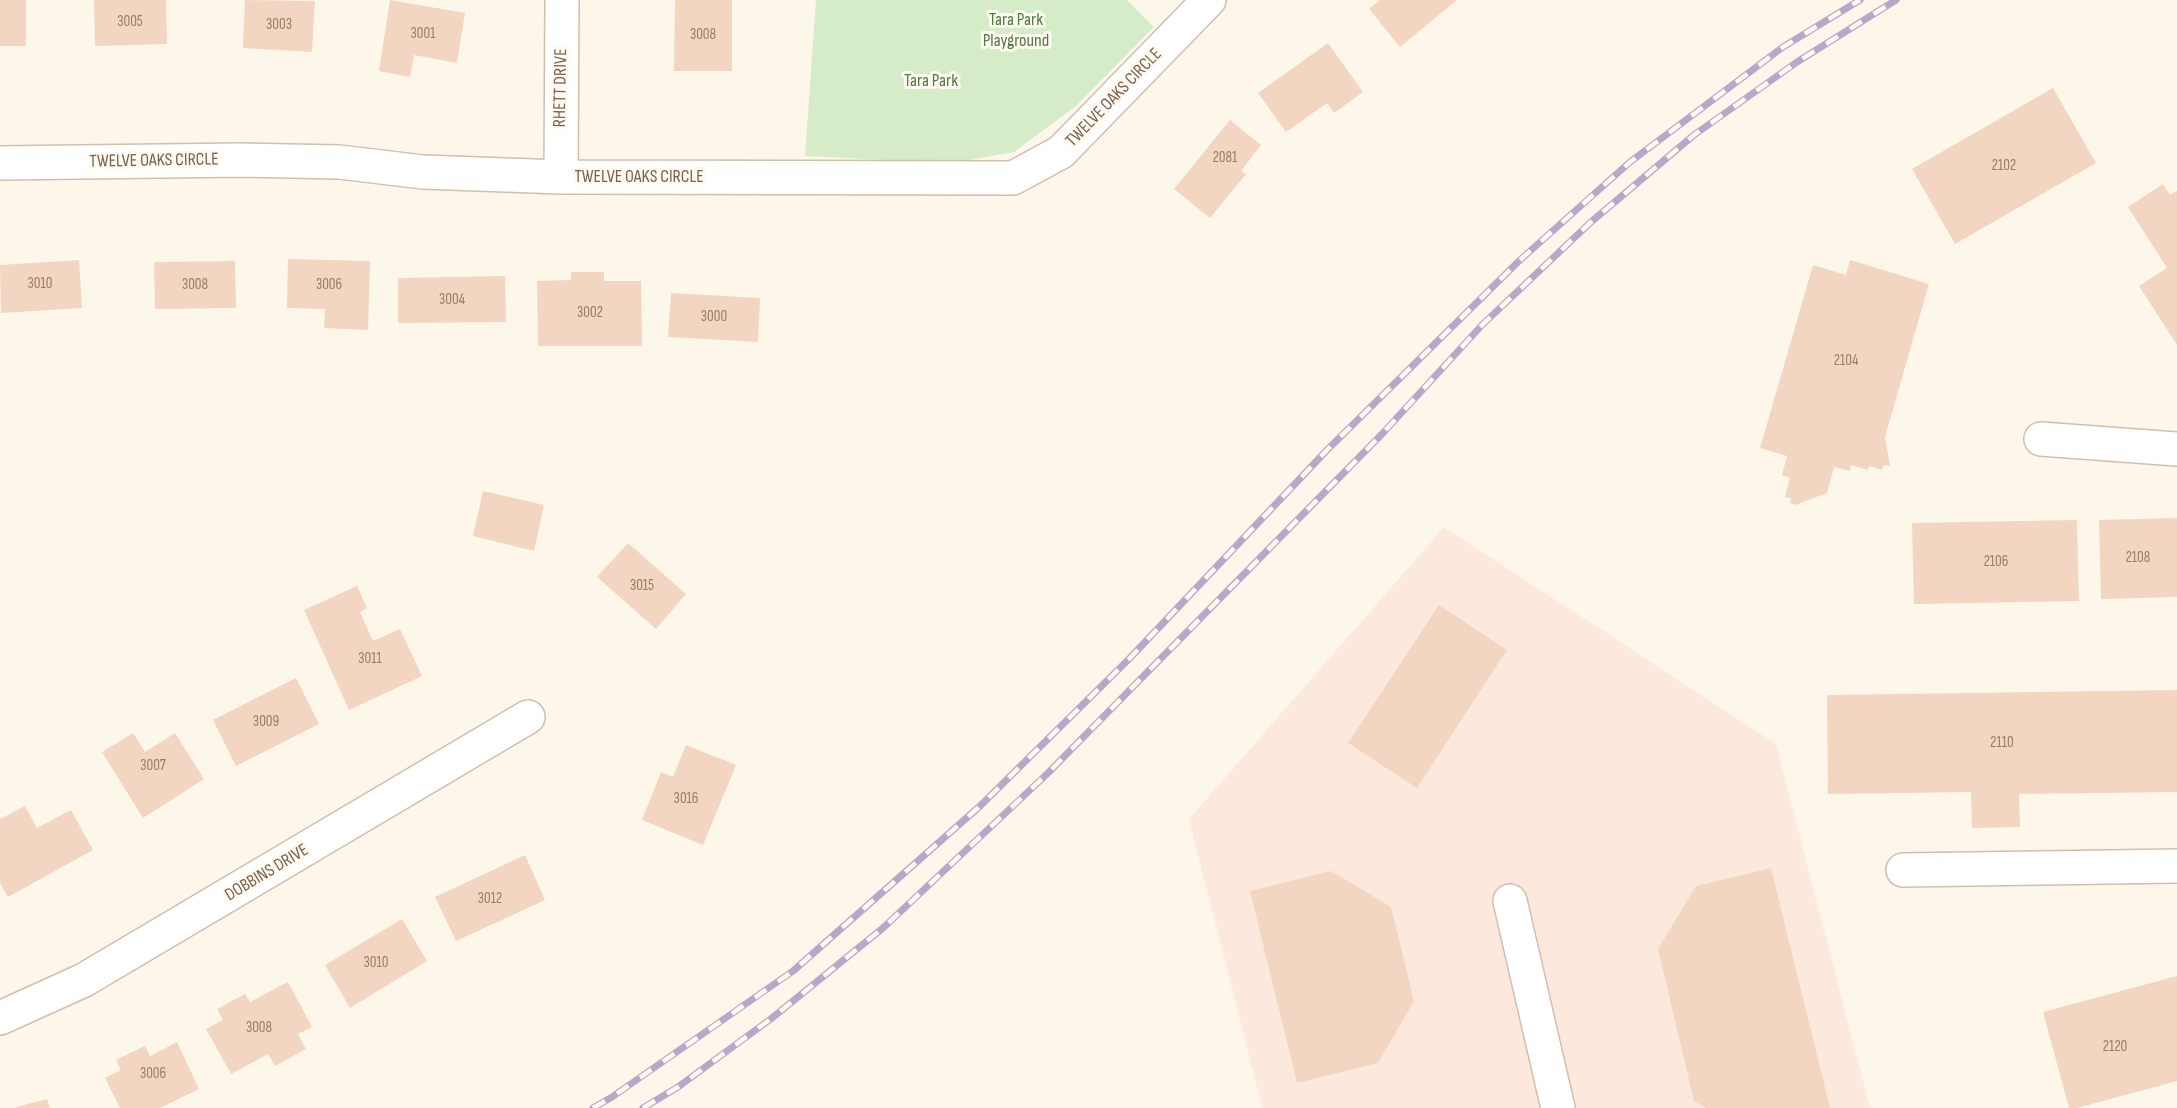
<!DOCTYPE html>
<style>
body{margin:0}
canvas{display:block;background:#fdf6ea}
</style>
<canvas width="2177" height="1108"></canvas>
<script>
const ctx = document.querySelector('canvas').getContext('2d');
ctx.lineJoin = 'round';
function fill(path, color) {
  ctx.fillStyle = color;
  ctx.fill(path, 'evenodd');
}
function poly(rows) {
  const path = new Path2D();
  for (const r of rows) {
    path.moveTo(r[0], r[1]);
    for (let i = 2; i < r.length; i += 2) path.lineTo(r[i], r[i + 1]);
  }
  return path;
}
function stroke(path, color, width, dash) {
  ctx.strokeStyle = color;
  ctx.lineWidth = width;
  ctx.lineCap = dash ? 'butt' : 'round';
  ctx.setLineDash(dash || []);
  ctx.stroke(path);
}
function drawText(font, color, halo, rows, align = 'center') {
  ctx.font = font + ' "Sofia Sans Condensed",sans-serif';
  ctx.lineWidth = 6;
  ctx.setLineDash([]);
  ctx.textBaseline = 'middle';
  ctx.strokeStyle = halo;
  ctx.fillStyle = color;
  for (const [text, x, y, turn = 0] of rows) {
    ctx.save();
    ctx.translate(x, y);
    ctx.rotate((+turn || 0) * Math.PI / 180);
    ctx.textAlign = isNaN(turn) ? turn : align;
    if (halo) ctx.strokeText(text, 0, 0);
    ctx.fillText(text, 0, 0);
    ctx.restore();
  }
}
fill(poly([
 [1444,527,1776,744,1870,1108,1262,1108,1189,819]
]), '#fde8de');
fill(poly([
 [816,0,1127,0,1154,27,1076,106,1014,152,951,163,805,156]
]), '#d6ecc8');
fill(poly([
 [0,0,26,0,26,46,0,46],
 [94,0,166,0,167,44,95,46],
 [245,0,315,1,312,52,243,48],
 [390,0,465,13,457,63,414,55,410,77,379,71],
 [675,0,732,0,732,71,674,71],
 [1380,0,1457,0,1400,47,1369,9],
 [1328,43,1363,92,1334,113,1327,103,1286,132,1258,93],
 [2053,88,2096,163,1955,244,1912,169],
 [1230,120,1261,145,1241,171,1246,174,1210,218,1174,189],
 [2163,184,2170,195,2177,191,2177,345,2139,286,2167,268,2128,207],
 [288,259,370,261,368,330,324,328,325,309,287,308],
 [79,260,82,308,1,313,0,265],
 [1850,260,1929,284,1885,437,1890,466,1884,465,1882,470,1869,466,1868,470,1851,465,1850,471,1834,467,1827,493,1795,505,1790,503,1791,498,1785,497,1790,478,1782,475,1787,456,1760,448,1813,265,1846,275],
 [235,261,236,308,155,309,154,262],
 [571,272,604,272,604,281,641,281,642,346,538,346,537,281,571,280],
 [505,276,506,322,398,323,398,278],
 [671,293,760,298,758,342,668,337],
 [483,491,544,505,534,551,473,536],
 [2177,518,2177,597,2101,599,2099,520],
 [2077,520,2079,601,1914,604,1912,523],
 [628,543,686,594,656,629,597,577],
 [357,586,367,608,360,612,373,641,400,629,422,676,349,710,304,610],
 [1439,605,1507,650,1417,788,1348,743],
 [296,678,319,724,236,766,213,720],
 [2177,690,2177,792,2019,794,2020,827,1972,828,1971,792,1828,794,1827,695],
 [133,733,145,752,175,733,204,779,143,818,102,752],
 [686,745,736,765,703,845,642,820,661,772,673,777],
 [25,806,37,828,71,810,93,850,8,897,0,883,0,819],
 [525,855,545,900,456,941,435,897],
 [1771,868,1830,1108,1706,1108,1694,1101,1658,949,1696,886],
 [1331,871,1391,907,1414,1001,1378,1063,1297,1083,1250,891],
 [402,919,427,961,350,1008,325,965],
 [2177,976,2177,1081,2077,1108,2069,1108,2043,1012],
 [288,982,312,1027,298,1034,306,1049,275,1066,268,1054,231,1074,206,1029,223,1020,217,1009,245,994,250,1002],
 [177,1042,199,1089,160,1108,120,1108,105,1078,121,1070,116,1060,145,1046,150,1056],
 [47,1099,50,1108,16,1108,16,1107]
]), '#f3d6c1');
const minor = poly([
 [0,163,241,160,339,162,423,172,561,177,1013,178,1061,152,1209,0],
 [561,177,562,0],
 [2041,439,2177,449],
 [1903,870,2177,866],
 [1510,901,1558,1108],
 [0,1018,84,980,528,717]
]);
stroke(minor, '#d0beaf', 36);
stroke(minor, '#fff', 33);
const rail = poly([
 [593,1108,612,1097,793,971,979,807,1129,659,1328,449,1520,260,1630,162,1783,47,1860,0],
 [643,1108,678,1087,772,1018,883,928,1047,774,1383,433,1482,325,1591,222,1694,135,1797,62,1896,0]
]);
stroke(rail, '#b9a7c9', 7);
stroke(rail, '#fffaf1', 4.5, [14]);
drawText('15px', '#987b69', null, [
 ["3005",130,22],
 ["3003",279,25],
 ["3001",423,34],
 ["3008",703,35],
 ["2081",1225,158],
 ["2102",2004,166],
 ["3010",40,284],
 ["3008",195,285],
 ["3006",329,285],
 ["3004",452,300],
 ["3002",590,313],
 ["3000",714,317],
 ["2104",1846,361],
 ["2108",2138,558],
 ["2106",1996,562],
 ["3015",642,586],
 ["3011",370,659],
 ["3009",266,722],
 ["2110",2002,743],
 ["3007",153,766],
 ["3016",686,799],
 ["3012",490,899],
 ["3010",376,963],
 ["3008",259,1028],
 ["2120",2115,1047],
 ["3006",153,1074]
]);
drawText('18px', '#517941', '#fffaf1', [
 ["Tara Park",1016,20],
 ["Playground",1016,41],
 ["Tara Park",931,81]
]);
drawText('18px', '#795d4c', '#fffaf1', [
 ["RHETT DRIVE",561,88,-89],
 ["TWELVE OAKS CIRCLE",1114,98,-46],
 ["TWELVE OAKS CIRCLE",154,161,-1],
 ["TWELVE OAKS CIRCLE",639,177],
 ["DOBBINS DRIVE",267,873,-31]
]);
</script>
